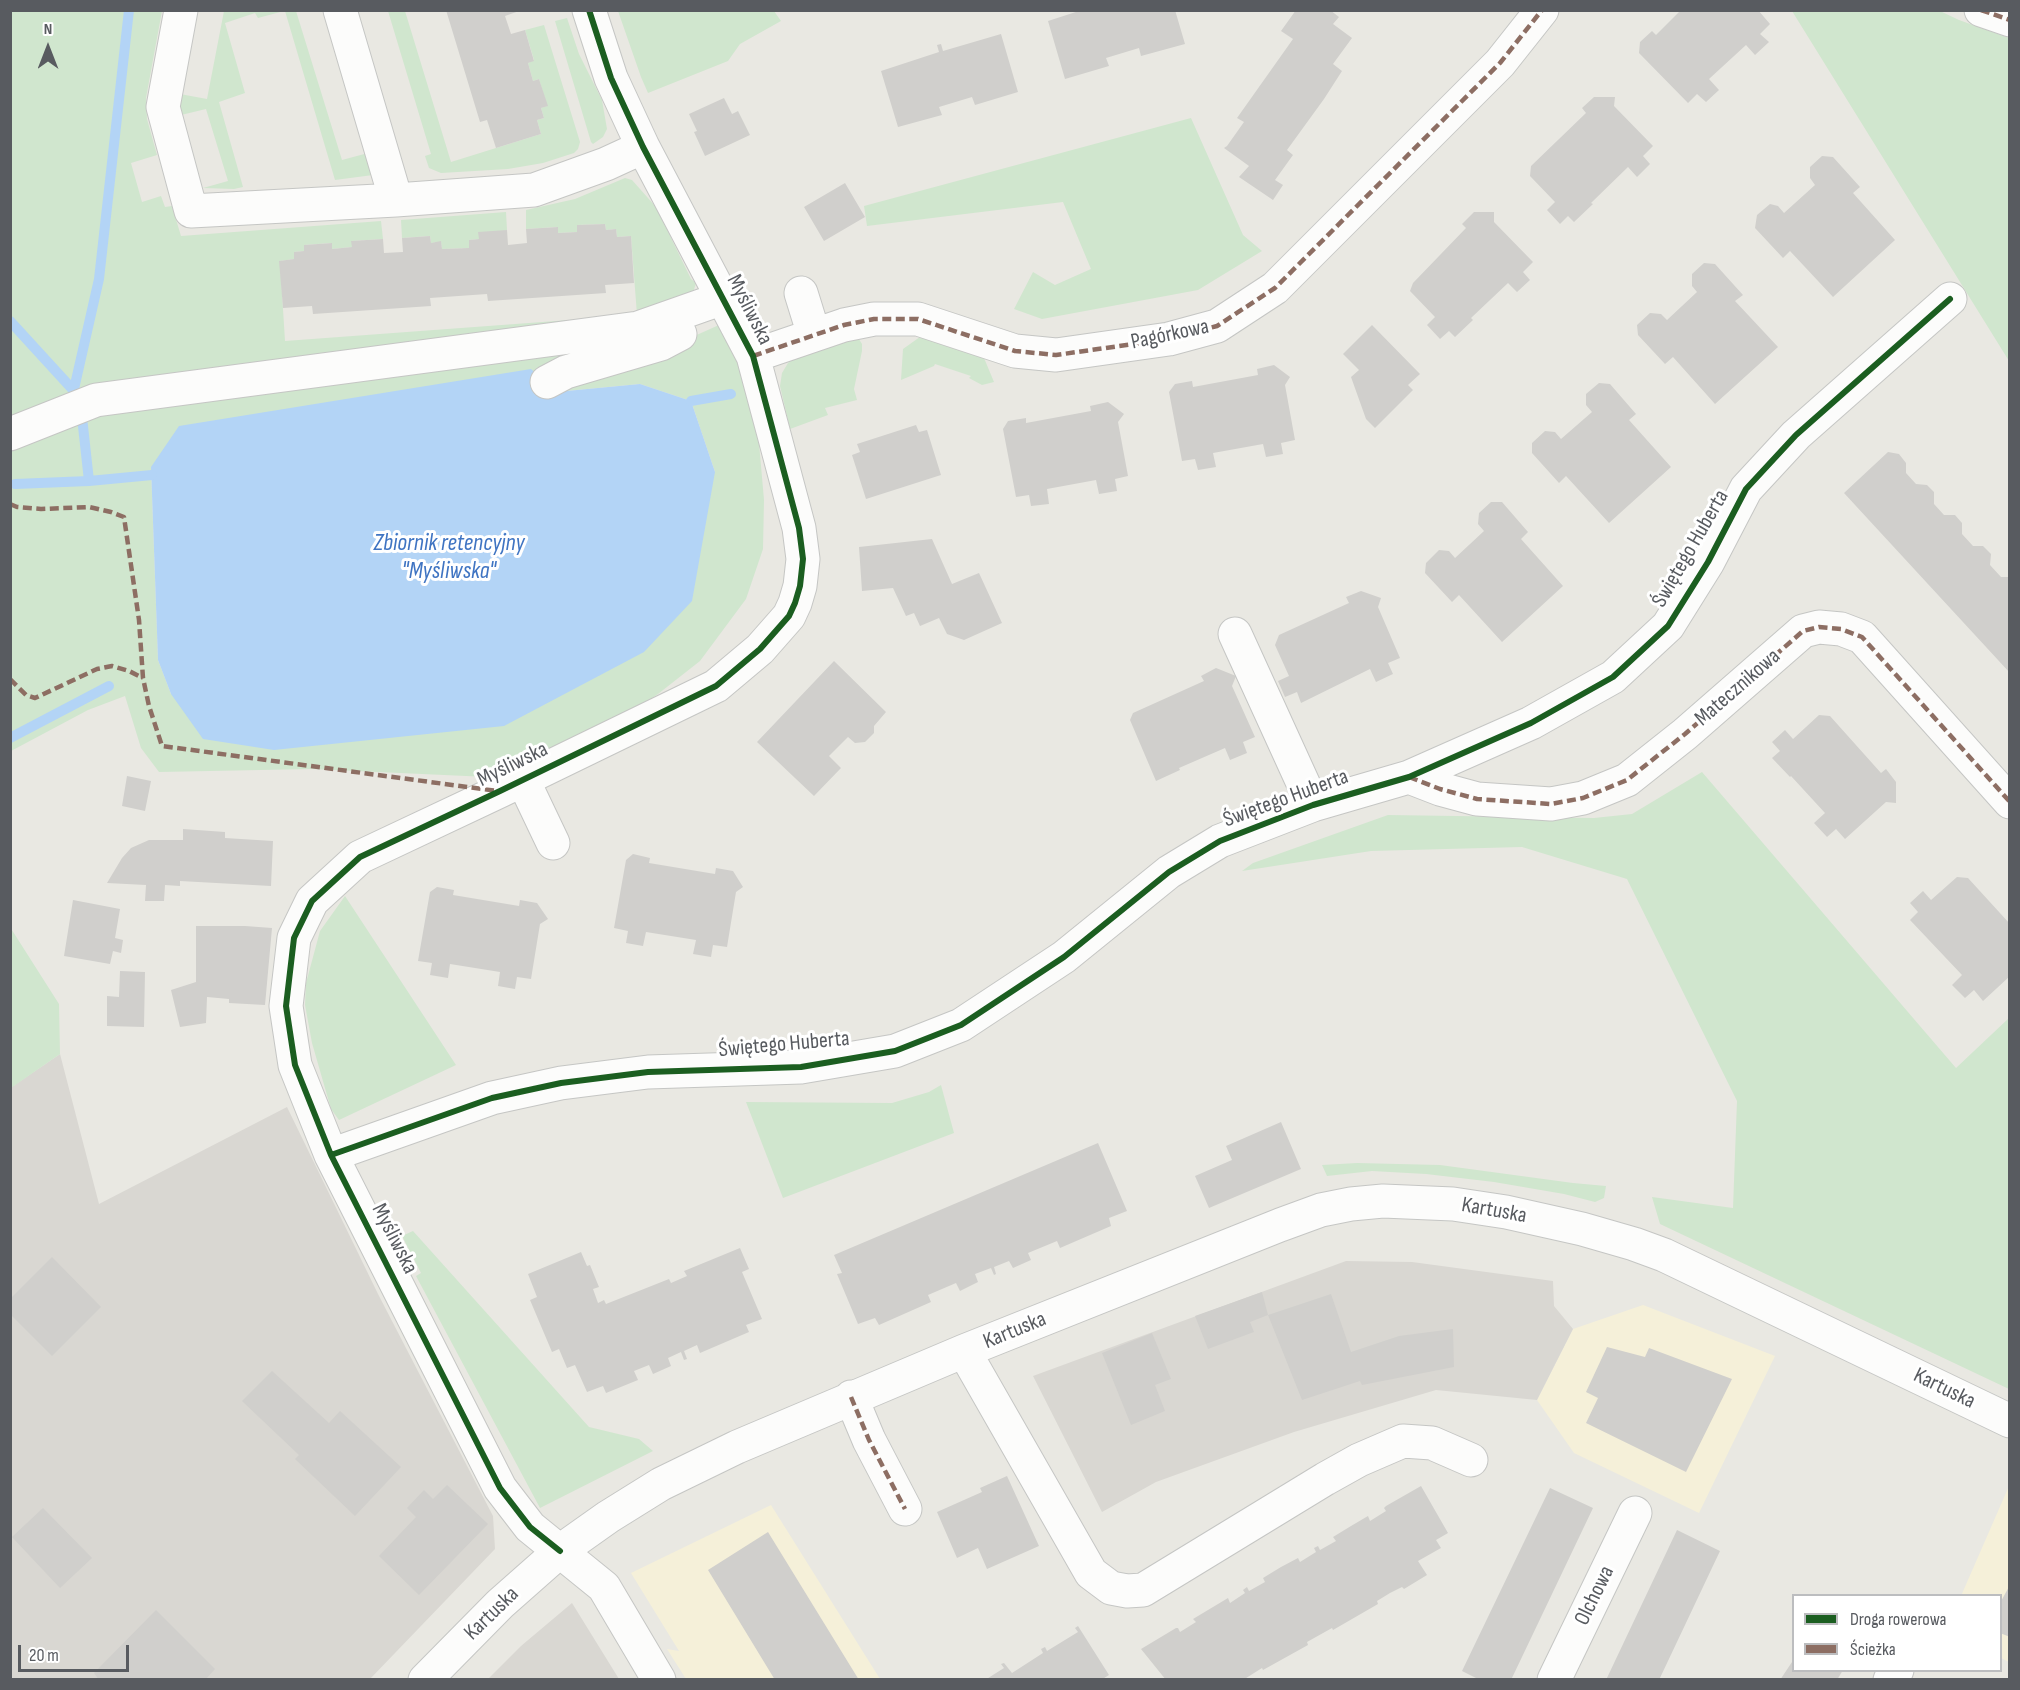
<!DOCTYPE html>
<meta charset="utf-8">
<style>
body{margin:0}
#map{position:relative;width:2020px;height:1690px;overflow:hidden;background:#e9e8e2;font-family:"Sofia Sans Condensed",sans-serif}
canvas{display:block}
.frame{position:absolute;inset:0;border:12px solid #585b60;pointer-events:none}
.legend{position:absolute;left:1792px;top:1594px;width:210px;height:78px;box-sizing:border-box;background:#fff;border:2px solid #bcbdbf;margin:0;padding:8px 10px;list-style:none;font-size:18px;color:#585b60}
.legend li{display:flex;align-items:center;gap:12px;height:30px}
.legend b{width:30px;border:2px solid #bcbdbf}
.north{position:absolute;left:18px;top:18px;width:60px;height:60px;-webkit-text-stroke:4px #fff;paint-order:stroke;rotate:0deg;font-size:16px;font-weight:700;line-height:24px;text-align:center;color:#585b60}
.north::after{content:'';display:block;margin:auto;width:21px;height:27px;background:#585b60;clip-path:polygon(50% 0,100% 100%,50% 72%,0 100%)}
.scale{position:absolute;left:18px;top:1645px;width:111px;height:27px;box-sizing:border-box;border:3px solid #585b60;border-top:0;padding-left:8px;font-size:18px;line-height:21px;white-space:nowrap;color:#585b60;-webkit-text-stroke:4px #fff;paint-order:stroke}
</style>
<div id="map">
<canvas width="2020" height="1690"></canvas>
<div class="frame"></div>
<ul class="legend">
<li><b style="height:8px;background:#1b5e20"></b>Droga rowerowa</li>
<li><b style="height:8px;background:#8d6e63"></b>Ścieżka</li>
</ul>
<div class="north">N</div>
<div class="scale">20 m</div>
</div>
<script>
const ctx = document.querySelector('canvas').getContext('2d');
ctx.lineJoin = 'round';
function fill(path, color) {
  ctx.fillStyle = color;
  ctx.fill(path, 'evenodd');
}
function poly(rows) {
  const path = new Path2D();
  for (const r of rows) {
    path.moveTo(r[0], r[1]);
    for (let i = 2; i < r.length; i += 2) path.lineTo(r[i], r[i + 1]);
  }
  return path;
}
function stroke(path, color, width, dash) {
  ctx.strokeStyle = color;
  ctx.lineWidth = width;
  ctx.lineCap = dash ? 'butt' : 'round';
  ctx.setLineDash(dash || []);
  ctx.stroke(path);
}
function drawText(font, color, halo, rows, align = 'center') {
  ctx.font = font + ' "Sofia Sans Condensed",sans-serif';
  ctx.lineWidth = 6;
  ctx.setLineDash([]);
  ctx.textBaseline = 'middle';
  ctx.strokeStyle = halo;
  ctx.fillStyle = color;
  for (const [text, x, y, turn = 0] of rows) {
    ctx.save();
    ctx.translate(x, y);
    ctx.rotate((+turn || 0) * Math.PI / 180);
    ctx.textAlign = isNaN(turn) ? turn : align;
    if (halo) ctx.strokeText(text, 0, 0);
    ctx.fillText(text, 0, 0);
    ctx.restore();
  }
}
fill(poly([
 [1643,1305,1775,1356,1699,1513,1574,1453,1537,1400,1573,1329],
 [2009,1486,2009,1662,2001,1658,2000,1596,1961,1596],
 [771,1505,880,1679,686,1679,667,1649,679,1651,631,1573]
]), '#f5f0d9');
fill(poly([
 [60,1054,99,1204,287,1107,378,1294,493,1516,495,1549,370,1679,11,1679,10,1088],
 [1346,1261,1412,1262,1553,1281,1554,1306,1573,1329,1537,1400,1436,1390,1294,1432,1156,1482,1102,1512,1033,1376],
 [572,1603,619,1679,488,1679,521,1646]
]), '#d9d7d2');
fill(poly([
 [10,11,162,11,146,98,147,119,157,155,131,163,142,202,161,196,165,207,172,206,181,236,381,221,383,239,352,241,352,247,332,249,331,243,304,245,304,251,294,252,294,259,280,261,285,341,637,315,631,236,617,237,616,229,606,230,605,224,577,225,577,232,558,233,557,227,526,229,526,210,575,199,625,178,632,180,656,207,691,279,696,283,693,293,645,333,548,370,151,467,158,660,171,694,715,472,691,401,640,384,556,392,643,359,719,325,737,361,751,404,759,443,764,500,763,549,746,599,700,661,658,694,623,718,519,769,488,777,312,769,159,772,141,748,125,696,88,710,11,751],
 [224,11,284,11,258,18,255,13,225,23,245,93,219,102,243,187,234,189,203,188,228,181,206,109,181,115,180,111,180,94,207,99],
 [285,11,296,11,342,160,368,153,373,175,335,180],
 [388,11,405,11,451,162,541,134,537,120,544,118,541,108,547,106,539,79,533,81,528,63,534,60,525,30,544,25,580,142,578,149,574,153,543,163,508,169,441,173,429,168,425,156,431,154],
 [618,11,774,11,781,21,740,44,728,61,648,93,641,77],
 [1792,11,1940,11,1959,20,2009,38,2009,361],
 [567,18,579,54,602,100,607,129,603,137,593,144,591,142,555,21],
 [1191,118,1243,235,1262,251,1198,290,1042,319,1014,309,1033,272,1055,285,1091,269,1063,202,867,226,864,206],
 [506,212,507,230,479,239,469,240,469,248,442,249,441,242,431,243,430,236,402,238,401,220],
 [924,334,984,358,994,382,982,385,969,378,971,376,935,364,934,366,901,380,903,349],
 [857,336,862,344,862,351,854,389,857,400,825,408,828,415,790,429,780,386,782,373,788,363,798,356],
 [1702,772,1956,1068,2009,1018,2009,1389,1660,1224,1652,1197,1733,1208,1737,1101,1627,879,1522,847,1371,851,1242,871,1253,863,1388,815,1594,818,1632,814],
 [345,896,456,1065,339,1120,331,1109,312,1043,305,1005,306,983,320,931],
 [10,927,59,1004,60,1054,11,1088],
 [941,1085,954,1133,783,1198,746,1102,892,1103,929,1092],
 [1357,1163,1440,1165,1573,1183,1606,1186,1604,1198,1595,1202,1564,1194,1494,1182,1426,1174,1372,1171,1327,1176,1322,1165],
 [413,1231,589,1427,639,1439,653,1451,540,1508,416,1276,421,1273,402,1236]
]), '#d0e6ce');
fill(poly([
 [531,369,556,392,640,384,691,401,715,472,692,601,644,652,504,726,274,750,203,739,171,694,158,660,151,467,179,426]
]), '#b3d4f6');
stroke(poly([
 [10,321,75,392],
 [74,389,99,279,129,10],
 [691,401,731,394],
 [82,417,89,481],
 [15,484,89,481,152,475],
 [10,738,109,686]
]), '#b3d4f6', 10);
fill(poly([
 [446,10,522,10,505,16,511,34,525,30,534,61,528,63,533,81,539,79,548,106,541,108,544,118,537,120,541,134,496,148,487,120,480,122],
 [1082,10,1175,10,1185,44,1141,56,1139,48,1106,58,1109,66,1065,79,1048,21],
 [1296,10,1330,10,1339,17,1333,24,1352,38,1333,64,1342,71,1324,99,1287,150,1293,155,1275,180,1283,185,1273,200,1239,177,1249,166,1224,148,1227,146,1244,122,1237,118,1293,39,1281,31],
 [1681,10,1758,10,1770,24,1760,34,1769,42,1755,55,1746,45,1709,79,1719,90,1706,102,1697,94,1688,103,1639,53,1640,42,1652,31,1656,35],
 [1001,34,1018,92,975,105,972,97,939,107,942,115,898,127,881,71,939,52,937,45,941,44,943,51],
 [1594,97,1615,97,1614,106,1653,146,1643,156,1650,164,1637,177,1628,167,1591,203,1593,204,1574,222,1568,216,1560,224,1547,210,1555,202,1530,176,1531,166,1586,113,1582,108],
 [724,98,732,114,738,111,750,135,705,156,694,132,697,131,689,114],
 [1822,156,1833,157,1860,187,1853,193,1895,240,1833,297,1790,251,1783,258,1755,228,1757,215,1770,204,1778,206,1784,213,1815,185,1810,178,1810,167],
 [845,183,865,217,824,241,804,207],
 [1474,212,1494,212,1494,222,1533,262,1523,272,1530,280,1517,292,1508,283,1471,318,1473,320,1455,337,1449,331,1440,339,1427,325,1435,317,1410,291,1413,283,1466,228,1462,224],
 [605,224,606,230,616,229,617,237,631,236,634,283,605,285,606,293,488,301,487,294,430,298,431,306,313,314,312,306,283,308,279,261,294,259,294,252,304,251,304,245,332,243,332,249,352,247,351,241,383,239,384,253,403,252,402,238,430,236,431,243,441,241,442,249,469,248,469,240,479,239,478,232,507,230,508,245,527,243,526,229,558,227,558,233,577,232,577,225],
 [1704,263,1715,264,1743,295,1735,301,1778,347,1715,404,1673,357,1665,364,1638,335,1637,325,1650,313,1661,314,1667,320,1697,292,1692,286,1692,274],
 [1372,325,1420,374,1408,385,1413,390,1375,428,1366,419,1351,377,1359,370,1343,354],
 [1274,365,1290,377,1285,385,1295,440,1281,443,1283,454,1266,457,1263,444,1213,453,1216,467,1198,470,1195,459,1182,461,1169,392,1175,384,1192,381,1193,387,1258,375,1257,369],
 [1599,383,1610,384,1636,414,1629,420,1671,467,1609,523,1566,476,1559,483,1532,453,1532,443,1545,431,1555,432,1561,439,1592,412,1586,405,1586,394],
 [1108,402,1124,414,1118,422,1128,476,1115,479,1117,491,1099,494,1096,480,1047,489,1049,504,1031,506,1029,495,1016,497,1003,429,1008,421,1026,418,1026,423,1091,411,1090,406],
 [916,425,919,432,927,430,941,475,866,499,852,455,860,452,857,444],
 [1888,452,1899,454,1906,463,1906,473,1916,484,1927,485,1934,492,1934,504,1944,515,1955,515,1962,523,1962,534,1973,546,1983,546,1991,554,1990,565,2001,577,2010,577,2010,673,1844,493],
 [1491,502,1502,502,1528,532,1521,539,1563,586,1502,642,1459,595,1452,602,1425,573,1426,563,1439,550,1449,551,1455,558,1484,531,1478,524,1479,513],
 [932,539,952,584,979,573,1002,623,964,640,947,634,939,618,920,626,914,613,906,616,893,588,862,591,859,547],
 [1361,591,1381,598,1378,607,1400,658,1388,663,1393,674,1376,682,1370,669,1301,703,1297,692,1285,697,1278,681,1289,676,1275,645,1279,635,1349,603,1346,597],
 [834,661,886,712,874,726,874,733,865,742,855,743,848,737,829,756,841,768,814,796,757,742],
 [1216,668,1236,676,1232,686,1255,737,1243,742,1247,753,1230,760,1225,748,1179,768,1180,770,1156,781,1130,720,1133,713,1204,681,1201,676],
 [1819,715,1830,716,1881,773,1886,769,1896,782,1896,803,1886,802,1845,839,1836,829,1827,837,1814,823,1825,813,1791,776,1790,777,1772,758,1780,751,1772,742,1785,730,1793,739],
 [127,776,151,781,145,811,122,806],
 [183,829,225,832,225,838,273,841,271,886,180,881,180,886,165,885,164,901,145,901,146,885,107,883,122,858,131,848,149,840,183,840],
 [633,854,650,858,649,863,715,874,716,868,733,871,743,887,736,892,727,947,713,945,711,957,693,954,696,940,646,932,643,946,626,943,628,931,614,928,626,860],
 [1957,877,1968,878,2010,924,2010,976,1983,1001,1974,990,1965,998,1952,985,1962,975,1910,920,1918,912,1910,903,1923,891,1931,900],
 [437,887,454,890,453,895,519,906,520,900,537,903,548,919,540,924,531,979,517,977,515,989,498,986,500,972,450,964,448,978,430,975,432,963,418,961,430,892],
 [73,900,120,909,115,938,123,940,121,953,113,951,110,964,64,956],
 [196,926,245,926,272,928,265,1005,229,1003,229,999,207,997,206,1023,180,1027,171,990,196,982],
 [120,971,145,972,144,1027,107,1026,107,996,119,997],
 [1281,1122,1301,1169,1209,1208,1195,1176,1232,1160,1226,1146],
 [1098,1143,1127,1211,1109,1218,1111,1226,1060,1248,1057,1241,1028,1253,1031,1260,1013,1268,1009,1261,994,1267,996,1274,994,1275,991,1268,975,1274,978,1282,960,1291,956,1283,928,1295,931,1302,879,1325,875,1318,858,1324,837,1274,842,1273,834,1255],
 [740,1248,749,1269,742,1272,762,1319,746,1325,749,1332,700,1353,697,1345,684,1351,687,1359,684,1360,681,1352,668,1358,671,1366,653,1374,649,1365,634,1371,638,1380,606,1393,603,1386,587,1392,575,1365,567,1368,559,1349,552,1352,530,1300,537,1297,528,1274,581,1252,587,1266,590,1265,599,1287,593,1289,598,1303,604,1300,606,1304,669,1279,671,1283,687,1276,684,1271],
 [52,1257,101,1307,52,1356,10,1314,10,1299],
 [1262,1292,1268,1315,1331,1294,1351,1352,1399,1336,1453,1329,1454,1367,1362,1385,1360,1381,1302,1400,1268,1315,1250,1322,1254,1332,1208,1349,1195,1316],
 [1152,1333,1171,1379,1155,1385,1165,1411,1131,1425,1102,1353],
 [1607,1347,1645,1357,1649,1348,1732,1379,1686,1472,1586,1423,1598,1398,1586,1392],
 [272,1371,329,1423,340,1411,401,1467,355,1516,295,1459,299,1455,242,1401],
 [1007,1476,1039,1546,987,1569,978,1548,957,1558,937,1512,982,1492,980,1488],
 [447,1485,488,1524,419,1595,379,1556,416,1517,407,1508,424,1490,433,1499],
 [1421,1486,1448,1533,1436,1540,1441,1548,1418,1561,1427,1575,1404,1589,1402,1587,1390,1593,1377,1601,1378,1604,1333,1630,1332,1628,1307,1642,1308,1645,1263,1670,1262,1668,1243,1680,1166,1680,1141,1649,1176,1628,1178,1628,1180,1632,1196,1622,1193,1619,1228,1598,1230,1603,1245,1593,1243,1590,1247,1587,1249,1591,1265,1582,1263,1578,1281,1567,1298,1558,1300,1562,1316,1552,1314,1548,1318,1546,1320,1550,1336,1541,1333,1537,1351,1526,1368,1516,1370,1521,1386,1511,1384,1508,1386,1506],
 [1550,1488,1593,1508,1511,1680,1480,1680,1462,1671],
 [43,1508,92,1558,60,1588,12,1537],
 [1677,1530,1720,1551,1659,1680,1606,1680],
 [768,1532,859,1680,775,1680,708,1570],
 [2010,1585,2010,1637,2000,1633,2000,1603],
 [156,1610,215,1669,205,1680,99,1680,94,1673],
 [1078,1626,1109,1675,1101,1680,985,1680,1004,1668,1001,1664,1004,1663,1012,1673,1043,1653,1041,1649,1045,1647,1047,1651,1078,1632,1075,1628],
 [1794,1659,1794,1670,1843,1670,1837,1680,1780,1680]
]), '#d0cfcc');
const minor = poly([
 [181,10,163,107,191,211,396,200,534,190,606,164,643,147],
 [340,10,396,200],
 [589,10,611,78,643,147,753,356,799,528,803,559,800,586,795,603,789,616,760,649,716,686,500,791,360,857,312,901,294,938,286,1006,295,1065,331,1155,500,1488,530,1527,604,1587,659,1680],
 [1981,10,2010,20],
 [801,293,814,335],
 [753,356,844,325,874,319,918,319,1015,351,1056,355,1169,339,1217,326,1275,288,1500,63,1542,10],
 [547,382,566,372,661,344,680,334],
 [10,434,96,400,638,328,709,303,722,294],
 [1235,634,1313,805],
 [1409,777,1440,789,1477,799,1551,804,1583,798,1627,780,1685,734,1803,631,1819,627,1841,629,1862,637,2010,802],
 [523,780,553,843],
 [331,1155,492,1098,561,1083,648,1072,801,1067,895,1051,961,1025,1064,957,1169,872,1220,841,1313,805,1409,777,1531,723,1613,677,1668,626,1708,562,1746,489,1796,435,1950,299],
 [964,1351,1091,1573,1111,1588,1127,1591,1143,1590,1325,1479,1359,1460,1403,1441,1432,1443,1471,1460],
 [851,1397,869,1440,905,1509],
 [425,1680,500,1604,560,1551,608,1517,661,1484,737,1447,964,1351,1280,1225,1321,1210,1351,1204,1383,1201,1453,1204,1506,1212,1582,1229,1634,1244,1664,1255,2010,1421],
 [1554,1680,1635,1513],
 [1890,1680,1897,1670]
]);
stroke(minor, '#c5c6c4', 35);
stroke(minor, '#fcfcfb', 33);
stroke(poly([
 [1981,10,2010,20],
 [753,356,844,325,874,319,918,319,1015,351,1056,355,1169,339,1217,326,1275,288,1500,63,1542,10],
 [10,504,17,507,41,509,89,507,111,512,124,517,139,620,143,678,149,706,162,746,497,791],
 [10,679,26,695,35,698,97,669,112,666,129,671,143,678],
 [1409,777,1440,789,1477,799,1551,804,1583,798,1627,780,1685,734,1803,631,1819,627,1841,629,1862,637,2010,802],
 [851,1397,869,1440,905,1509]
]), '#8d6e63', 4.5, [9, 4.5]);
stroke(poly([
 [331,1155,492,1098,561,1083,648,1072,801,1067,895,1051,961,1025,1064,957,1169,872,1220,841,1313,805,1409,777,1531,723,1613,677,1668,626,1708,562,1746,489,1796,435,1950,299],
 [560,1551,530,1527,500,1488,331,1155,295,1065,286,1006,294,938,312,901,360,857,500,791,716,686,760,649,789,616,795,603,800,586,803,559,799,528,753,356,643,147,611,78,589,10]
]), '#1b5e20', 6);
drawText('22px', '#585b60', '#fff', [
 ["Myśliwska",749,310,63],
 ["Pagórkowa",1170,335,-12],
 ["Świętego Huberta",1691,549,-60],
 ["Matecznikowa",1738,688,-41],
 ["Myśliwska",513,765,-26],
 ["Świętego Huberta",1286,799,-20],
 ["Świętego Huberta",784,1045,-5],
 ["Kartuska",1494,1211,10],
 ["Myśliwska",394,1239,63],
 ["Kartuska",1015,1331,-22],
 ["Kartuska",1944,1389,26],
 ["Olchowa",1595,1596,-64],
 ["Kartuska",492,1614,-44]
]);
drawText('italic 24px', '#3f74c2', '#fff', [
 ["Zbiornik retencyjny",449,544],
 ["\"Myśliwska\"",449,572]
]);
</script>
